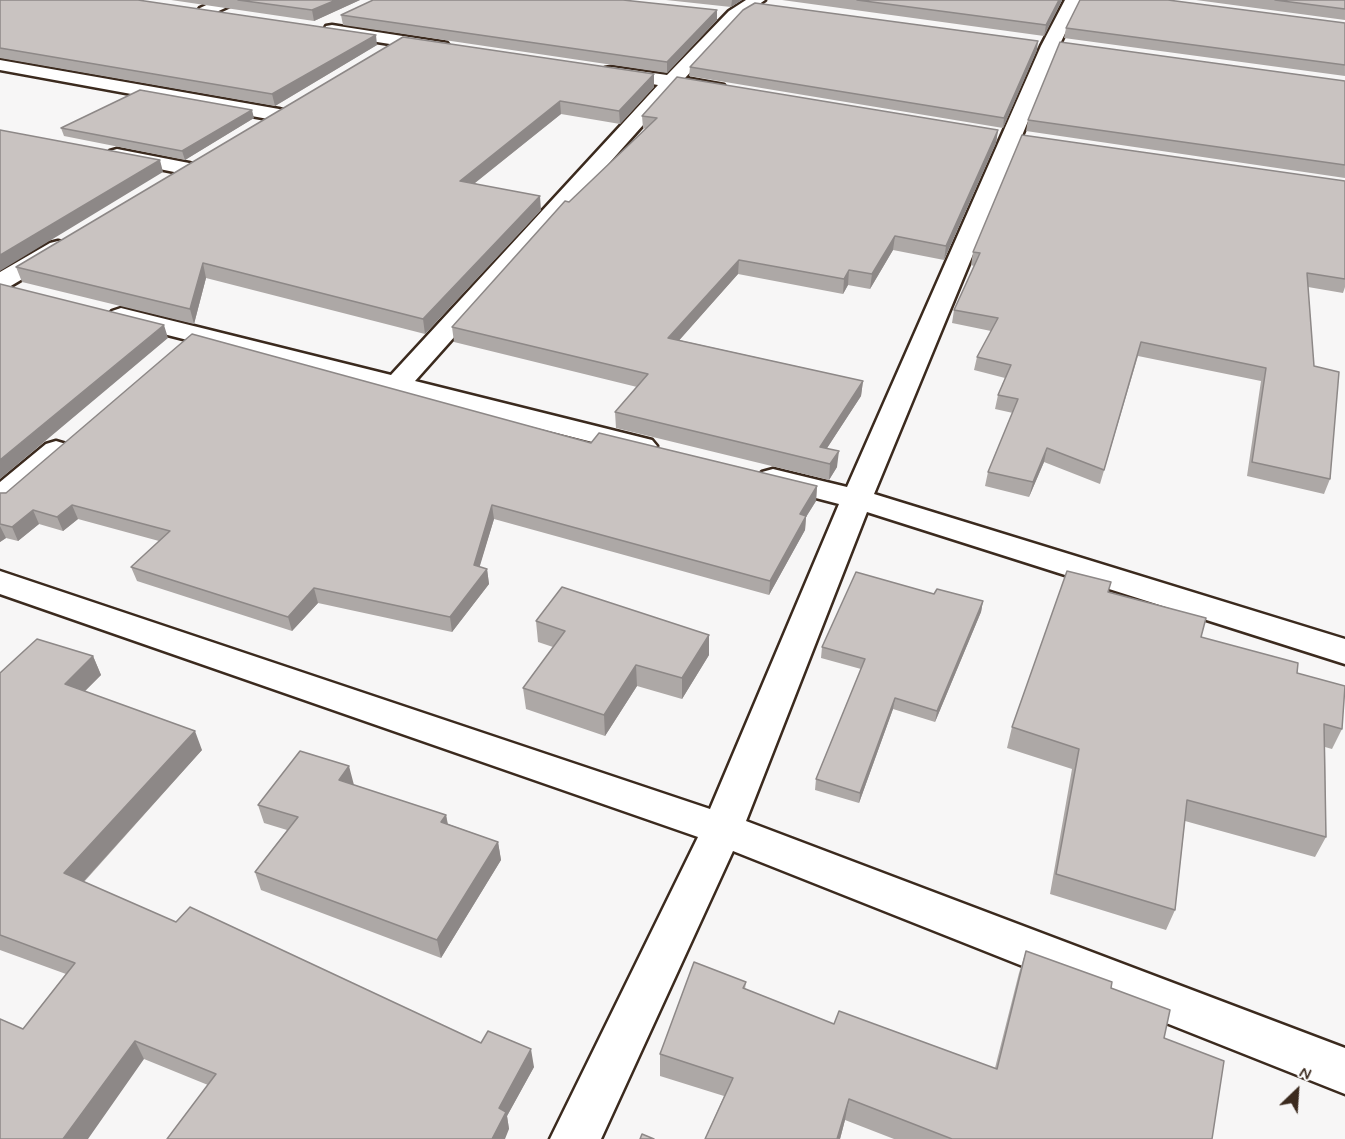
<!DOCTYPE html>
<style>
body{margin:0}
#map{position:relative;width:1345px;height:1139px;overflow:hidden;background:#f7f6f6;font-family:Mynerve,sans-serif}
canvas{display:block}
.north{position:absolute;left:1267px;top:1061px;width:60px;height:60px;-webkit-text-stroke:4px #fff;paint-order:stroke;rotate:25deg;font-size:16px;font-weight:700;line-height:24px;text-align:center;color:#3b2a1e}
.north::after{content:'';display:block;margin:auto;width:21px;height:27px;background:#3b2a1e;clip-path:polygon(50% 0,100% 100%,50% 72%,0 100%)}
</style>
<div id="map">
<canvas width="1345" height="1139"></canvas>
<div class="north">N</div>
</div>
<script>
const ctx = document.querySelector('canvas').getContext('2d');
ctx.lineJoin = 'round';
function poly(rows) {
  const path = new Path2D();
  for (const r of rows) {
    path.moveTo(r[0], r[1]);
    for (let i = 2; i < r.length; i += 2) path.lineTo(r[i], r[i + 1]);
  }
  return path;
}
function stroke(path, color, width, dash) {
  ctx.strokeStyle = color;
  ctx.lineWidth = width;
  ctx.lineCap = dash ? 'butt' : 'round';
  ctx.setLineDash(dash || []);
  ctx.stroke(path);
}
function fill(path, color) {
  ctx.fillStyle = color;
  ctx.fill(path, 'evenodd');
}
const minor = poly([
 [217,0,238,0,236,3,212,14,200,14,198,11,200,8,217,0],
 [746,0,765,0,741,17,685,78,724,85,726,89,724,93,717,95,676,88,415,381,652,440,657,446,652,452,642,455,632,452,112,321,108,316,112,311,121,308,391,375,658,85,605,76,602,72,605,68,611,67,667,75,729,11,746,0],
 [1065,0,1081,0,1059,46,874,494,1345,639,1345,664,867,512,746,821,1345,1048,1345,1094,733,851,601,1139,550,1139,698,837,0,594,0,571,710,809,839,504,762,484,758,478,762,472,773,469,847,487,1041,46,1065,0],
 [332,25,441,42,447,43,450,47,447,51,441,52,326,34,324,30,326,26,332,25],
 [0,60,279,109,286,111,289,115,286,119,279,121,0,70,0,60],
 [117,149,189,163,196,165,200,169,196,173,189,175,110,159,107,155,110,151,117,149],
 [58,241,66,243,70,248,66,253,9,287,0,289,0,272,50,243,58,241],
 [56,441,66,444,71,450,66,456,11,505,0,507,0,482,46,444,56,441]
]);
stroke(minor, '#3b2a1e', 5);
fill(minor, '#fff');
fill(poly([
 [0,0,377,45,275,106,0,58],
 [171,0,360,0,314,21],
 [666,0,742,0,731,7],
 [782,0,1062,0,1044,36],
 [1196,0,1345,0,1345,20],
 [717,10,717,20,667,73,343,25,341,15],
 [1345,23,1345,76,1064,38,1066,28],
 [403,37,654,87,620,124,561,114,475,183,541,210,425,334,206,278,194,324,22,282,16,267],
 [1037,50,1003,128,689,76,690,67],
 [1345,81,1345,178,1026,131,1028,120],
 [642,116,998,130,996,143,944,260,893,250,870,289,848,285,843,294,738,274,679,340,863,381,861,396,827,448,837,467,829,480,616,428,615,412,637,387,454,342,452,327,569,202,646,129,643,128],
 [254,118,185,160,64,136,61,128],
 [1345,181,1345,287,1343,293,1308,287,1314,366,1330,479,1324,494,1247,476,1261,381,1138,356,1100,484,1044,462,1029,497,985,486,988,472,1013,413,995,409,998,395,1005,378,974,370,977,357,991,331,952,323,954,310,974,266,971,265,973,252],
 [591,443,817,486,816,501,806,517,805,530,769,595,494,519,479,567,487,569,489,584,452,632,318,603,292,631,137,581,131,567,159,541,78,519,63,531,39,524,18,541,6,538,0,542,0,493],
 [1108,592,1201,637,1297,673,1342,729,1332,749,1325,747,1326,837,1315,857,1185,821,1175,910,1166,930,1050,894,1072,769,1007,748,1012,727],
 [934,594,983,601,981,612,935,722,893,709,859,803,815,790,816,779,861,669,821,658,822,647],
 [536,621,709,655,682,699,637,686,605,736,526,709,523,688,553,647,538,642],
 [93,656,101,675,85,691,202,750,84,882,176,922,481,1043,534,1067,507,1116,509,1129,208,1085,144,1059,23,1029,66,974,0,950,0,673],
 [354,785,446,815,448,824,498,842,501,860,441,958,261,890,255,872,287,830,264,823,258,805],
 [1026,951,1111,988,1164,1038,1212,1139,894,1139,845,1120,840,1139,705,1139,724,1096,660,1076,660,1054,746,982,745,989,834,1024,995,1068,1019,973]
]), '#ada8a6');
fill(poly([
 [336,0,360,0,314,21,312,10],
 [732,0,742,0,731,7],
 [1059,0,1062,0,1044,36,1046,25],
 [717,10,717,20,667,73,667,62],
 [376,35,377,45,275,106,272,94],
 [1038,41,1037,50,1003,128,1004,118],
 [654,74,654,87,620,124,619,111],
 [560,101,561,114,461,194,460,181],
 [252,110,254,118,185,160,182,151],
 [998,130,996,143,944,260,946,246],
 [160,160,163,172,0,271,0,255],
 [540,196,541,210,425,334,423,319],
 [895,236,893,250,870,289,872,274],
 [739,260,738,274,668,353,668,338],
 [203,263,206,278,194,324,190,309],
 [849,270,848,285,843,294,844,279],
 [164,325,168,338,0,479,0,460],
 [863,381,861,396,818,462,820,447],
 [1047,448,1044,462,1029,497,1033,482],
 [839,451,837,467,829,480,830,464],
 [817,486,816,501,806,517,805,530,769,595,770,581,800,514],
 [72,505,78,519,63,531,57,517],
 [492,505,494,519,476,579,474,565],
 [33,510,39,524,18,541,12,527],
 [0,526,6,538,0,542],
 [487,569,489,584,452,632,450,617],
 [314,588,318,603,292,631,288,617],
 [983,601,981,612,935,722,937,711],
 [709,635,709,655,682,699,682,678],
 [93,656,101,675,73,703,65,684],
 [636,665,637,686,605,736,604,715],
 [895,698,893,709,859,803,860,793],
 [195,731,202,750,74,892,64,873],
 [349,766,354,785,339,780],
 [446,815,449,833,441,822],
 [498,842,501,860,441,958,437,940],
 [135,1041,144,1059,88,1139,63,1139],
 [531,1049,534,1067,507,1116,509,1129,505,1139,492,1139,499,1108],
 [849,1099,845,1120,840,1139,837,1139]
]), '#8d8887');
const building = poly([
 [0,0,138,0,376,35,272,94,0,48,0,0],
 [238,0,336,0,312,10,238,0],
 [373,0,623,0,717,10,667,62,341,15,373,0],
 [857,0,1059,0,1046,25,857,0],
 [1080,0,1168,0,1345,23,1345,65,1066,28,1080,0],
 [1275,0,1345,0,1345,9,1275,0],
 [755,3,1038,41,1004,118,690,67,743,10,755,3],
 [403,37,654,74,619,111,560,101,460,181,540,196,423,319,203,263,190,309,16,267,403,37],
 [1060,42,1345,81,1345,165,1028,120,1060,42],
 [677,77,998,130,946,246,895,236,872,274,849,270,844,279,739,260,668,338,863,381,820,447,839,451,830,464,615,412,648,374,452,327,565,201,569,202,657,118,642,116,677,77],
 [140,90,252,110,182,151,61,128,140,90],
 [0,130,160,160,0,255,0,130],
 [1022,135,1345,181,1345,279,1307,273,1314,366,1339,372,1330,479,1252,462,1266,368,1141,342,1104,470,1047,448,1033,482,988,472,1018,399,998,395,1011,365,977,357,998,318,954,310,980,253,973,252,1022,135],
 [0,284,164,325,0,460,0,284],
 [192,334,591,443,599,433,817,486,800,514,806,516,770,581,492,505,474,565,487,569,450,617,314,588,288,617,131,567,170,531,72,505,57,517,33,510,12,527,0,524,0,493,6,493,192,334],
 [1067,571,1111,582,1108,592,1206,618,1201,637,1298,663,1297,673,1345,686,1342,729,1324,724,1326,837,1187,800,1175,910,1056,874,1079,749,1012,727,1067,571],
 [856,572,934,594,937,589,983,601,937,711,895,698,860,793,816,779,865,659,822,647,856,572],
 [562,587,709,635,682,678,636,665,604,715,523,688,565,631,536,621,562,587],
 [37,639,93,656,65,684,195,731,64,873,176,922,190,907,481,1043,488,1031,531,1049,499,1108,506,1112,492,1139,167,1139,216,1074,135,1041,63,1139,0,1139,0,1019,23,1029,75,963,0,935,0,673,37,639],
 [300,751,349,766,339,780,446,815,441,822,498,842,437,940,255,872,298,817,258,805,300,751],
 [1026,951,1112,982,1111,988,1170,1010,1164,1038,1224,1061,1212,1139,952,1139,849,1099,837,1139,705,1139,733,1078,660,1054,694,962,746,982,743,988,834,1024,839,1011,997,1069,1026,951],
 [642,1134,654,1139,640,1139,642,1134]
]);
fill(building, '#c9c3c1');
stroke(building, '#8d8887', 1.5);
</script>
